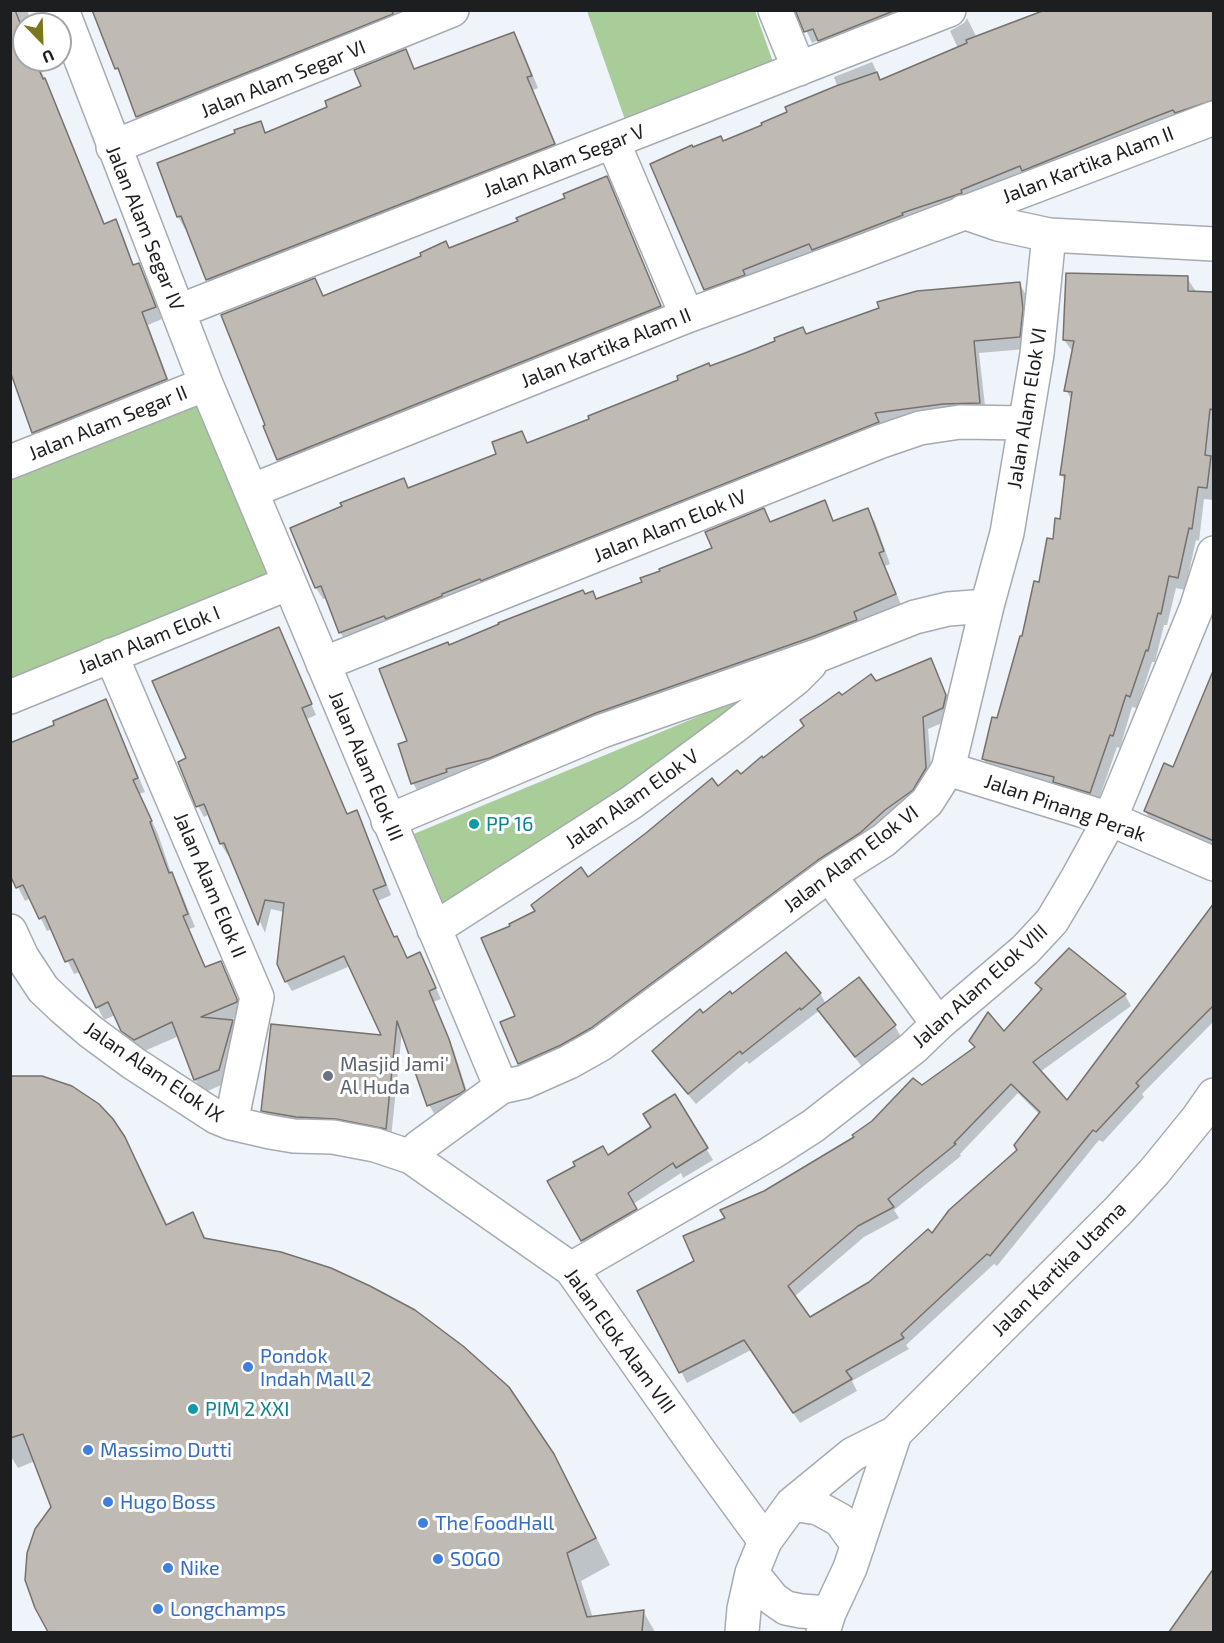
<!DOCTYPE html>
<style>
body{margin:0}
#map{position:relative;width:1224px;height:1643px;overflow:hidden;background:#eef4f9;font-family:"Exo 2",sans-serif}
canvas{display:block}
.frame{position:absolute;inset:0;border:12px solid #1d1e20;pointer-events:none}
.north{position:absolute;left:12px;top:12px;width:60px;height:60px;box-sizing:border-box;background:#fff;border:2px solid #a5a5a6;border-radius:50%;rotate:157deg;font-size:16px;font-weight:700;line-height:24px;text-align:center;color:#1d1e20}
.north::after{content:'';display:block;margin:auto;width:21px;height:27px;background:#7b771d;clip-path:polygon(50% 0,100% 100%,50% 72%,0 100%)}
</style>
<div id="map">
<canvas width="1224" height="1643"></canvas>
<div class="frame"></div>
<div class="north">U</div>
</div>
<script>
const ctx = document.querySelector('canvas').getContext('2d');
ctx.lineJoin = 'round';
function fill(path, color) {
  ctx.fillStyle = color;
  ctx.fill(path, 'evenodd');
}
function poly(rows) {
  const path = new Path2D();
  for (const r of rows) {
    path.moveTo(r[0], r[1]);
    for (let i = 2; i < r.length; i += 2) path.lineTo(r[i], r[i + 1]);
  }
  return path;
}
function stroke(path, color, width, dash) {
  ctx.strokeStyle = color;
  ctx.lineWidth = width;
  ctx.lineCap = dash ? 'butt' : 'round';
  ctx.setLineDash(dash || []);
  ctx.stroke(path);
}
function drawText(font, color, halo, rows, align = 'center') {
  ctx.font = font + ' "Exo 2",sans-serif';
  ctx.lineWidth = 6;
  ctx.setLineDash([]);
  ctx.textBaseline = 'middle';
  ctx.strokeStyle = halo;
  ctx.fillStyle = color;
  for (const [text, x, y, turn = 0] of rows) {
    ctx.save();
    ctx.translate(x, y);
    ctx.rotate((+turn || 0) * Math.PI / 180);
    ctx.textAlign = isNaN(turn) ? turn : align;
    if (halo) ctx.strokeText(text, 0, 0);
    ctx.fillText(text, 0, 0);
    ctx.restore();
  }
}
fill(poly([
 [587,11,755,11,779,79,630,134],
 [197,392,271,576,11,685,11,470],
 [794,677,441,916,404,838]
]), '#a8cd98');
fill(poly([
 [10,10,27,10,32,24,24,24,24,60,36,60,51,92,105,225,115,221,122,233,134,266,138,264,145,276,162,319,148,325,173,392,41,444,34,432],
 [106,10,435,10,144,128,137,117,124,80,117,69,95,15],
 [797,10,930,10,825,52,819,40,812,43],
 [967,18,977,38,1214,80,1214,112,712,300,706,289,692,149,723,142,763,126,838,88,834,77,872,62,881,81,958,48,950,31,964,23],
 [514,34,521,46,538,88,533,90,561,156,215,292,208,280,188,228,185,229,178,217,159,164,260,123,267,134,329,108,362,87,405,51,415,70],
 [607,180,614,192,667,319,285,472,265,426,315,280,324,298,520,222],
 [1187,278,1195,290,1214,371,1212,459,1214,500,1204,499,1199,541,1196,540,1185,590,1176,588,1167,625,1164,625,1155,662,1152,662,1137,708,1132,707,1120,748,1117,747,1097,805,991,771,983,758,998,720,1061,521,1066,483,1061,474,1073,402,1066,390,1073,352,1064,340],
 [1019,283,1026,295,1029,321,1026,349,979,353,986,414,950,416,880,424,884,434,347,644,340,632,327,598,323,599,316,588,292,528,408,489,498,455,521,432,528,444,591,420,710,368,806,336],
 [824,502,834,522,868,510,875,522,890,564,885,566,902,607,420,796,413,783,409,742,447,647,593,593,597,600,644,583,714,549,764,510,771,523],
 [278,628,316,715,307,719,348,816,356,812,362,823,391,895,378,901,395,939,407,959,425,964,441,999,433,1002,454,1051,470,1101,435,1115,429,1105,402,1031,391,1138,269,1121,263,1110,383,1036,350,966,292,991,286,981,284,912,271,909,265,933,230,853,227,854,221,844,210,814,204,817,198,806,188,759],
 [931,660,952,708,949,720,928,729,932,780,919,801,597,1040,526,1075,519,1063,512,927,588,879,718,788,741,776,842,697],
 [1214,679,1214,852,1155,827,1145,811,1174,769],
 [105,701,112,714,145,792,139,794,158,834,171,873,179,887,195,927,189,929,206,968,220,963,244,1013,231,1020,239,1035,226,1083,203,1093,195,1080,179,1036,142,1052,130,1044,115,1015,104,1020,80,972,74,974,52,929,47,931,31,898,25,901,10,871,56,726],
 [1214,906,1214,1021,1142,1094,1144,1097,1103,1142,1099,1140,997,1266,994,1264,906,1345,909,1349,852,1381,857,1391,800,1423,751,1350,687,1383,639,1291,696,1262,727,1219,765,1193,855,1138,922,1086,975,1049,971,1041,1004,1033,1041,992,1037,984,1069,950,1125,995,1131,1006,1040,1072,1067,1103],
 [1018,1093,1040,1115,1018,1150,932,1235,870,1283,809,1319,794,1297,864,1237,899,1218,894,1210,961,1156,960,1154],
 [820,993,826,1004,895,1026,901,1037,862,1067,820,1010,749,1064,747,1061,696,1104,660,1062,654,1051,732,996],
 [10,1078,123,1138,139,1165,168,1226,192,1214,207,1240,553,1454,569,1482,610,1565,581,1581,593,1618,643,1611,655,1632,50,1632,37,1608,53,1507,35,1461,18,1468,10,1455],
 [675,1096,713,1160,683,1178,681,1173,633,1204,642,1221,589,1252,549,1182,608,1157,653,1128],
 [1214,1570,1214,1632,1171,1632]
]), '#0003');
const building = poly([
 [10,10,15,10,24,33,24,60,35,60,43,79,45,78,104,224,116,219,133,265,139,263,156,307,142,312,167,379,32,433,10,371,10,10],
 [92,10,392,10,393,14,136,117,118,68,115,69,92,10],
 [795,10,896,10,818,41,813,29,804,32,795,10],
 [1045,10,1214,10,1214,100,1175,113,1173,110,1152,118,1022,171,1020,166,961,190,962,193,902,213,903,215,812,250,809,244,743,270,745,275,704,290,650,164,692,145,693,147,721,136,723,141,762,125,761,123,787,112,785,107,836,86,877,72,880,80,967,43,966,40,1045,10],
 [514,32,532,76,527,77,555,144,206,280,181,216,177,217,157,163,235,133,234,130,261,121,265,133,327,107,325,101,361,86,354,70,406,49,414,69,514,32],
 [607,176,661,306,277,460,263,426,265,425,221,315,315,278,323,296,421,256,420,253,446,241,449,248,518,221,516,218,565,198,563,194,607,176],
 [1066,273,1188,276,1188,291,1214,292,1214,410,1210,409,1205,455,1211,456,1207,488,1198,487,1192,529,1189,528,1178,578,1169,576,1161,614,1158,613,1148,651,1146,650,1130,697,1126,695,1113,736,1110,735,1090,793,1053,782,1054,777,982,759,992,717,997,718,1020,636,1022,636,1034,581,1039,582,1047,538,1053,539,1055,518,1060,519,1065,475,1060,475,1072,392,1064,391,1074,341,1063,340,1066,273],
 [1020,282,1023,309,1020,337,974,341,980,403,943,404,875,413,879,422,481,581,480,579,442,594,442,596,386,619,384,616,339,633,321,586,315,588,290,528,342,506,340,503,404,478,408,488,496,454,492,442,522,431,527,443,589,419,588,416,678,380,677,376,709,363,710,366,745,353,775,341,774,338,803,327,806,334,879,308,877,302,917,291,1020,282],
 [825,500,833,521,868,508,884,551,879,553,896,594,854,612,857,620,812,637,596,713,490,758,446,769,447,772,411,784,398,744,407,741,379,669,448,642,449,645,499,624,498,623,583,590,585,594,593,591,596,599,642,582,640,578,660,571,659,569,712,548,705,532,764,508,770,522,825,500],
 [279,627,312,704,302,708,347,814,357,810,386,885,373,890,394,937,397,936,407,958,420,952,436,988,429,991,449,1039,465,1090,459,1094,427,1106,397,1021,386,1129,336,1119,296,1117,261,1111,271,1024,381,1035,344,956,285,982,277,964,284,903,265,900,258,925,224,843,220,844,204,804,196,807,178,762,186,758,152,681,279,627],
 [931,658,946,695,943,708,923,717,926,768,913,790,885,810,860,833,818,860,591,1028,561,1045,518,1064,500,1022,515,1016,481,938,510,926,509,924,535,911,531,905,581,867,588,877,646,833,712,778,718,786,737,770,741,774,762,756,763,758,804,726,800,720,839,692,842,695,871,674,876,681,931,658],
 [1213,671,1214,671,1214,841,1144,811,1164,763,1173,767,1213,671],
 [106,699,138,778,133,780,152,821,150,822,169,873,172,872,188,914,183,916,205,967,221,961,237,999,237,1002,201,1017,233,1020,219,1070,194,1080,172,1022,134,1040,121,1031,108,1002,96,1008,73,959,65,962,45,916,39,919,23,885,16,888,10,875,10,743,54,725,53,721,106,699],
 [1214,903,1214,1005,1136,1083,1139,1086,1096,1132,1093,1130,990,1256,987,1254,901,1334,904,1338,846,1371,852,1379,793,1413,744,1340,679,1373,637,1291,694,1261,683,1236,725,1218,720,1210,764,1191,854,1137,852,1135,872,1121,913,1078,922,1085,975,1047,969,1041,988,1012,1004,1031,1042,989,1035,983,1069,948,1126,994,1033,1062,1067,1100,1214,903],
 [1011,1084,1040,1112,1014,1145,1017,1150,949,1210,932,1233,928,1229,869,1282,810,1317,788,1286,858,1226,894,1207,888,1199,956,1144,954,1143,1011,1084],
 [786,952,821,993,801,1010,800,1008,742,1054,740,1051,688,1094,652,1051,700,1009,703,1013,730,991,732,994,786,952],
 [859,977,896,1025,855,1057,817,1009,859,977],
 [10,1076,42,1076,72,1086,99,1104,113,1119,125,1137,166,1225,193,1212,204,1238,281,1252,331,1268,370,1286,415,1310,463,1346,509,1387,554,1454,596,1538,567,1553,587,1617,644,1610,642,1632,48,1632,35,1608,25,1580,27,1553,35,1529,51,1507,23,1434,10,1438,10,1076],
 [675,1094,708,1148,676,1168,673,1163,628,1193,637,1209,581,1241,547,1181,575,1166,573,1162,603,1146,608,1155,651,1127,643,1114,675,1094],
 [1214,1568,1214,1632,1169,1632,1214,1568]
]);
fill(building, '#c0bab5');
stroke(building, '#76716d', 1.5);
const minor = poly([
 [62,10,206,384,501,1087],
 [775,10,799,69],
 [613,142,687,316],
 [113,147,452,10],
 [963,212,998,224,1049,235,1214,244],
 [179,311,949,10],
 [10,462,206,384],
 [251,491,687,316,856,254,1214,118],
 [111,655,257,997,231,1123],
 [323,664,879,442,920,428,960,422,1025,423],
 [10,697,289,583],
 [948,769,1110,819,1214,864],
 [388,821,602,731,819,655,915,617,948,609,987,606],
 [829,875,938,1024],
 [434,929,632,802,731,729,795,679,810,664],
 [10,931,22,957,43,989,63,1008,91,1032,133,1063,216,1117,231,1123,270,1132,294,1136,333,1137,375,1145,411,1157,571,1269,700,1452,765,1541],
 [411,1157,419,1147,501,1087,524,1082,569,1062,601,1044,829,875,884,840,927,802,948,769,987,606,1007,533,1037,354,1049,235],
 [571,1269,771,1153,813,1126,913,1048,938,1024,1025,950,1052,921,1077,879,1110,819,1196,609,1214,553]
]);
const major = poly([
 [792,1504,818,1508,840,1520,858,1545],
 [752,1573,773,1599,786,1608,801,1611,829,1613],
 [742,1632,744,1609,752,1573,765,1541,792,1504,853,1454,895,1433,1118,1211,1154,1172,1198,1118,1214,1095],
 [823,1632,829,1613,850,1568,895,1433]
]);
stroke(minor, '#a6abb1', 36);
stroke(major, '#a6abb1', 36);
stroke(minor, '#fff', 33);
stroke(major, '#fff', 33);
for (const [x, y, r, color] of [
 [474,824,6,"#0f9aa8"],
 [328,1076,6,"#6b7280"],
 [248,1367,6,"#3f7fe0"],
 [193,1409,6,"#0f9aa8"],
 [88,1450,6,"#3f7fe0"],
 [108,1502,6,"#3f7fe0"],
 [423,1523,6,"#3f7fe0"],
 [438,1559,6,"#3f7fe0"],
 [168,1568,6,"#3f7fe0"],
 [158,1609,6,"#3f7fe0"]
]) {
  const dot = new Path2D();
  dot.arc(x, y, r, 0, 2 * Math.PI);
  ctx.fillStyle = color;
  ctx.fill(dot);
  stroke(dot, '#fff', 2);
}
drawText('20px', '#1d1e20', '#fff', [
 ["Jalan Alam Segar VI",283,79,-22],
 ["Jalan Alam Segar V",564,161,-21],
 ["Jalan Kartika Alam II",1088,165,-21],
 ["Jalan Alam Segar IV",145,228,68],
 ["Jalan Kartika Alam II",606,348,-22],
 ["Jalan Alam Elok VI",1027,408,-81],
 ["Jalan Alam Segar II",108,423,-22],
 ["Jalan Alam Elok IV",670,526,-22],
 ["Jalan Alam Elok I",149,640,-22],
 ["Jalan Alam Elok III",366,766,67],
 ["Jalan Alam Elok V",632,799,-35],
 ["Jalan Pinang Perak",1065,808,19],
 ["Jalan Alam Elok VI",851,859,-37],
 ["Jalan Alam Elok II",210,885,67],
 ["Jalan Alam Elok VIII",980,986,-42],
 ["Jalan Alam Elok IX",154,1072,34],
 ["Jalan Kartika Utama",1059,1269,-45],
 ["Jalan Elok Alam VIII",620,1341,54]
]);
drawText('20px', '#0d838f', '#fff', [
 ["PP 16",486,824],
 ["PIM 2 XXI",205,1409]
], 'left');
drawText('20px', '#5b616d', '#fff', [
 ["Masjid Jami'",340,1064],
 ["Al Huda",340,1087]
], 'left');
drawText('20px', '#366cbe', '#fff', [
 ["Pondok",260,1356],
 ["Indah Mall 2",260,1379],
 ["Massimo Dutti",100,1450],
 ["Hugo Boss",120,1502],
 ["The FoodHall",435,1523],
 ["SOGO",450,1559],
 ["Nike",180,1568],
 ["Longchamps",170,1609]
], 'left');
</script>
